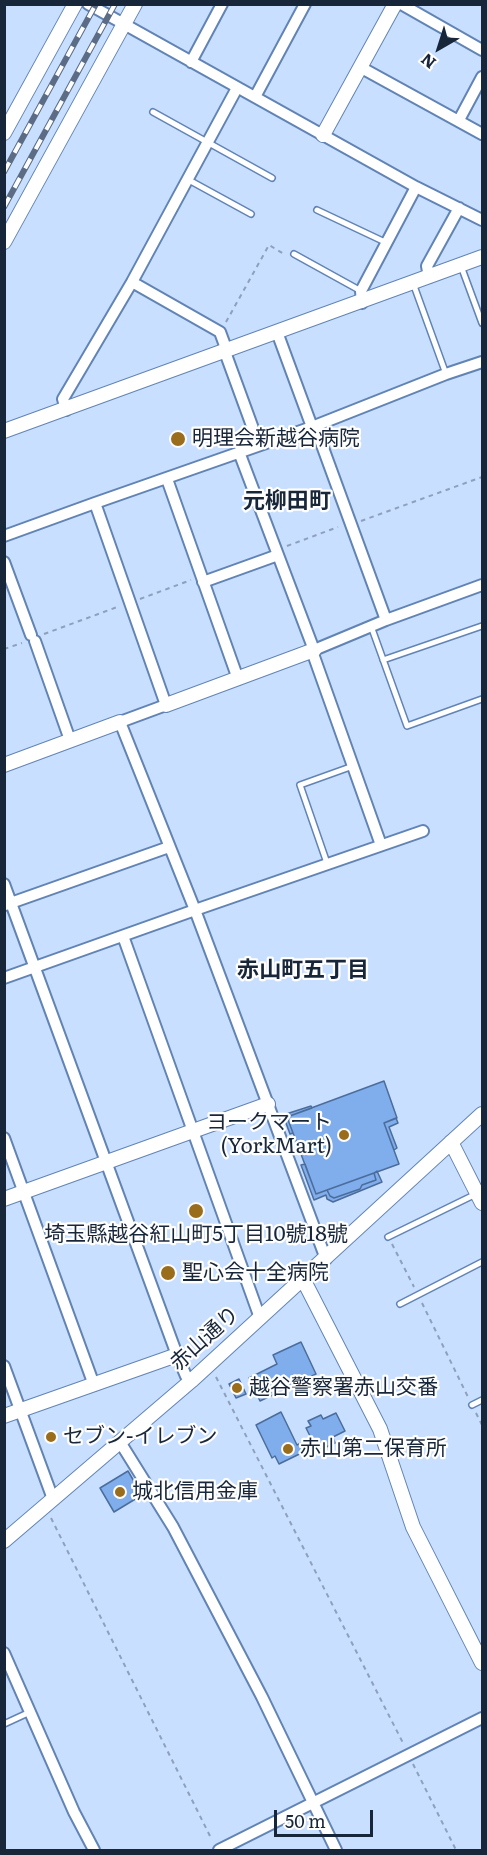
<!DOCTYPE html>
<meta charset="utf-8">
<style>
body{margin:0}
#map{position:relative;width:487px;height:1855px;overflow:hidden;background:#c9dfff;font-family:Literata,serif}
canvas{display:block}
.frame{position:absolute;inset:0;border:6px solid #182639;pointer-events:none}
.north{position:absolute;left:409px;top:18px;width:60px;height:60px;-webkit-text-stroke:4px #fefefe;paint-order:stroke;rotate:219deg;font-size:16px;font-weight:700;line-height:24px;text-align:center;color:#182639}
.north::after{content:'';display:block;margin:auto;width:21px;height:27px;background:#182639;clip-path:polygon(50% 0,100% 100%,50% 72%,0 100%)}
.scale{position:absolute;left:274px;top:1810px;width:99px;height:27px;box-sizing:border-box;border:3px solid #182639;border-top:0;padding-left:8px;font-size:18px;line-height:21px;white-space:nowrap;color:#182639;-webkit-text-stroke:4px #fefefe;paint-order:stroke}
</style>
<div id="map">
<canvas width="487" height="1855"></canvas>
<div class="frame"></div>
<div class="north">N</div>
<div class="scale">50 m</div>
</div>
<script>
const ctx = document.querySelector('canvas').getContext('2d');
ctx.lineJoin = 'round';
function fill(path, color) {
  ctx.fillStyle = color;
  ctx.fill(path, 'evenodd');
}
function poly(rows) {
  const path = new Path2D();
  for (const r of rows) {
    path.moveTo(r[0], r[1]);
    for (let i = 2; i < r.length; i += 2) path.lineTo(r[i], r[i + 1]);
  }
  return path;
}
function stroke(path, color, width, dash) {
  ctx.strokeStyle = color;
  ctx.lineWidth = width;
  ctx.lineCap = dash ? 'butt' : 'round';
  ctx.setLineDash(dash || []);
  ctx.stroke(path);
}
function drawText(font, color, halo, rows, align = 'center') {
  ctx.font = font + ' Literata,"Noto Sans JP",serif';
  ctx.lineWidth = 4.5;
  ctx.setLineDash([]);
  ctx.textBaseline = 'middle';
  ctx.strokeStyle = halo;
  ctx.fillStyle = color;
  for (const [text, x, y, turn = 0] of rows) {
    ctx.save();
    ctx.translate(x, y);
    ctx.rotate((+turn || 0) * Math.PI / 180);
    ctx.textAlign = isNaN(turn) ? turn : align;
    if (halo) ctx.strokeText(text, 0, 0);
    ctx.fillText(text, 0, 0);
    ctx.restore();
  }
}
const building = poly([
 [384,1081,397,1118,384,1123,399,1164,316,1194,287,1117,384,1081],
 [311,1106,312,1108,287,1117,293,1133,290,1134,283,1115,311,1106],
 [396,1118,398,1123,389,1127,397,1148,394,1150,384,1123,396,1118],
 [305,1164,316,1194,327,1190,330,1196,334,1198,360,1189,362,1185,376,1180,374,1173,377,1171,382,1182,333,1202,327,1199,326,1195,314,1200,301,1165,305,1164],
 [374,1173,376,1180,362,1185,360,1189,334,1198,330,1196,327,1190,374,1173],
 [301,1342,316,1374,260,1401,249,1378,277,1364,273,1355,301,1342],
 [239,1379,246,1394,236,1398,229,1384,239,1379],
 [281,1412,297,1445,311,1438,306,1428,311,1426,308,1421,321,1415,323,1419,336,1413,345,1431,333,1437,335,1443,322,1449,320,1444,279,1464,275,1456,272,1458,256,1425,281,1412],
 [128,1471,142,1495,114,1512,100,1488,128,1471]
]);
fill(building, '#80adec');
stroke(building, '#4b6d9b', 1.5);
const service = poly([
 [153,112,272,178],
 [187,179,251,214],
 [317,210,387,243],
 [294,254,361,291],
 [461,266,482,323],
 [413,283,446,374],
 [371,626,407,726,482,699],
 [383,660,482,626],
 [327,863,300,785,353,766],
 [388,1237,476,1194],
 [400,1304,482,1262],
 [472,1405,482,1400],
 [4,1724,30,1712]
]);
const minor = poly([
 [88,4,416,187,482,220],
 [401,4,482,50],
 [191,62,222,4],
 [360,67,482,134],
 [255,97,305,4],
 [459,120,482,77],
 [429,277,427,266,459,208],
 [132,282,220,332,227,351],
 [362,303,361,291,416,187],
 [277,332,312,427],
 [225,352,259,445],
 [66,410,63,399,132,282,237,88],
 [315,426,386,620],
 [239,452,314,650,386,620,482,585],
 [167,479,238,679],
 [4,536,95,503],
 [4,562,31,635],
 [203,582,278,555],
 [35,641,70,740],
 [312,651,381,845],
 [4,884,177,1355,186,1376,191,1381],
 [5,905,169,847],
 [123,936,260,1318],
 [4,978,195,910,423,831],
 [4,1138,94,1385],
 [326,1259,195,910,120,722,166,705,95,503,312,427,446,374,482,362],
 [4,1366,53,1499],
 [120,1442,173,1527,262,1697,336,1850],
 [4,1653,74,1812,94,1850],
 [219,1850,482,1718]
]);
const tertiary = poly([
 [4,133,75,4],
 [323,135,395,4],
 [4,242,135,4],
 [4,431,482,257],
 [166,705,314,650],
 [4,765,120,722],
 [451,1142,482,1203],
 [4,1199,268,1104],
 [303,1279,380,1429,413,1527,482,1663],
 [4,1416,177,1355],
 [4,1541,191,1381,482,1114]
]);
stroke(service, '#6284b4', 8);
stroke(minor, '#6284b4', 14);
stroke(tertiary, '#6284b4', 16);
stroke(poly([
 [226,322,269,245,284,254],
 [361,521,482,477],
 [287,546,338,527],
 [140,599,191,580],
 [44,634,120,606],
 [4,649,22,643],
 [392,1244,414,1287],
 [422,1303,468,1397],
 [216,1377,403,1743],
 [476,1413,482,1425],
 [51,1518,212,1840],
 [413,1764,456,1850]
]), '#8da0bc', 2, [4.5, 4.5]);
stroke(service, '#fff', 5);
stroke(minor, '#fff', 10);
stroke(tertiary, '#fff', 14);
const rail = poly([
 [4,172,96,4],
 [4,207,115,4]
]);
stroke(rail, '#5b6c84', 6);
stroke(rail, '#fefefe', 4, [11]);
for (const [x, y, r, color] of [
 [178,439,8,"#9a6d1c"],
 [344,1135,6,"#9a6d1c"],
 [196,1211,8,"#9a6d1c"],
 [168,1273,8,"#9a6d1c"],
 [237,1388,6,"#9a6d1c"],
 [51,1437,6,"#9a6d1c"],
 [288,1449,6,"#9a6d1c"],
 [120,1492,6,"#9a6d1c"]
]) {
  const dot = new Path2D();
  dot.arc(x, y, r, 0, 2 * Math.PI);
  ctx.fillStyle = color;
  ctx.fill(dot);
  stroke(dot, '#fefefe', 2);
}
drawText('21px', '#182639', '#fefefe', [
 ["明理会新越谷病院",192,439],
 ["ヨークマート",332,1123,"right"],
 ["(YorkMart)",332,1147,"right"],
 ["埼玉縣越谷紅山町5丁目10號18號",196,1235,"center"],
 ["聖心会十全病院",182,1273],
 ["越谷警察署赤山交番",249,1388],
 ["セブン-イレブン",63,1437],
 ["赤山第二保育所",300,1449],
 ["城北信用金庫",132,1492]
], 'left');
drawText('21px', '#182639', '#fefefe', [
 ["赤山通り",205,1339,-42]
]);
drawText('bold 22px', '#182639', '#fefefe', [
 ["元柳田町",287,502],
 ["赤山町五丁目",303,971]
]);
</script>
